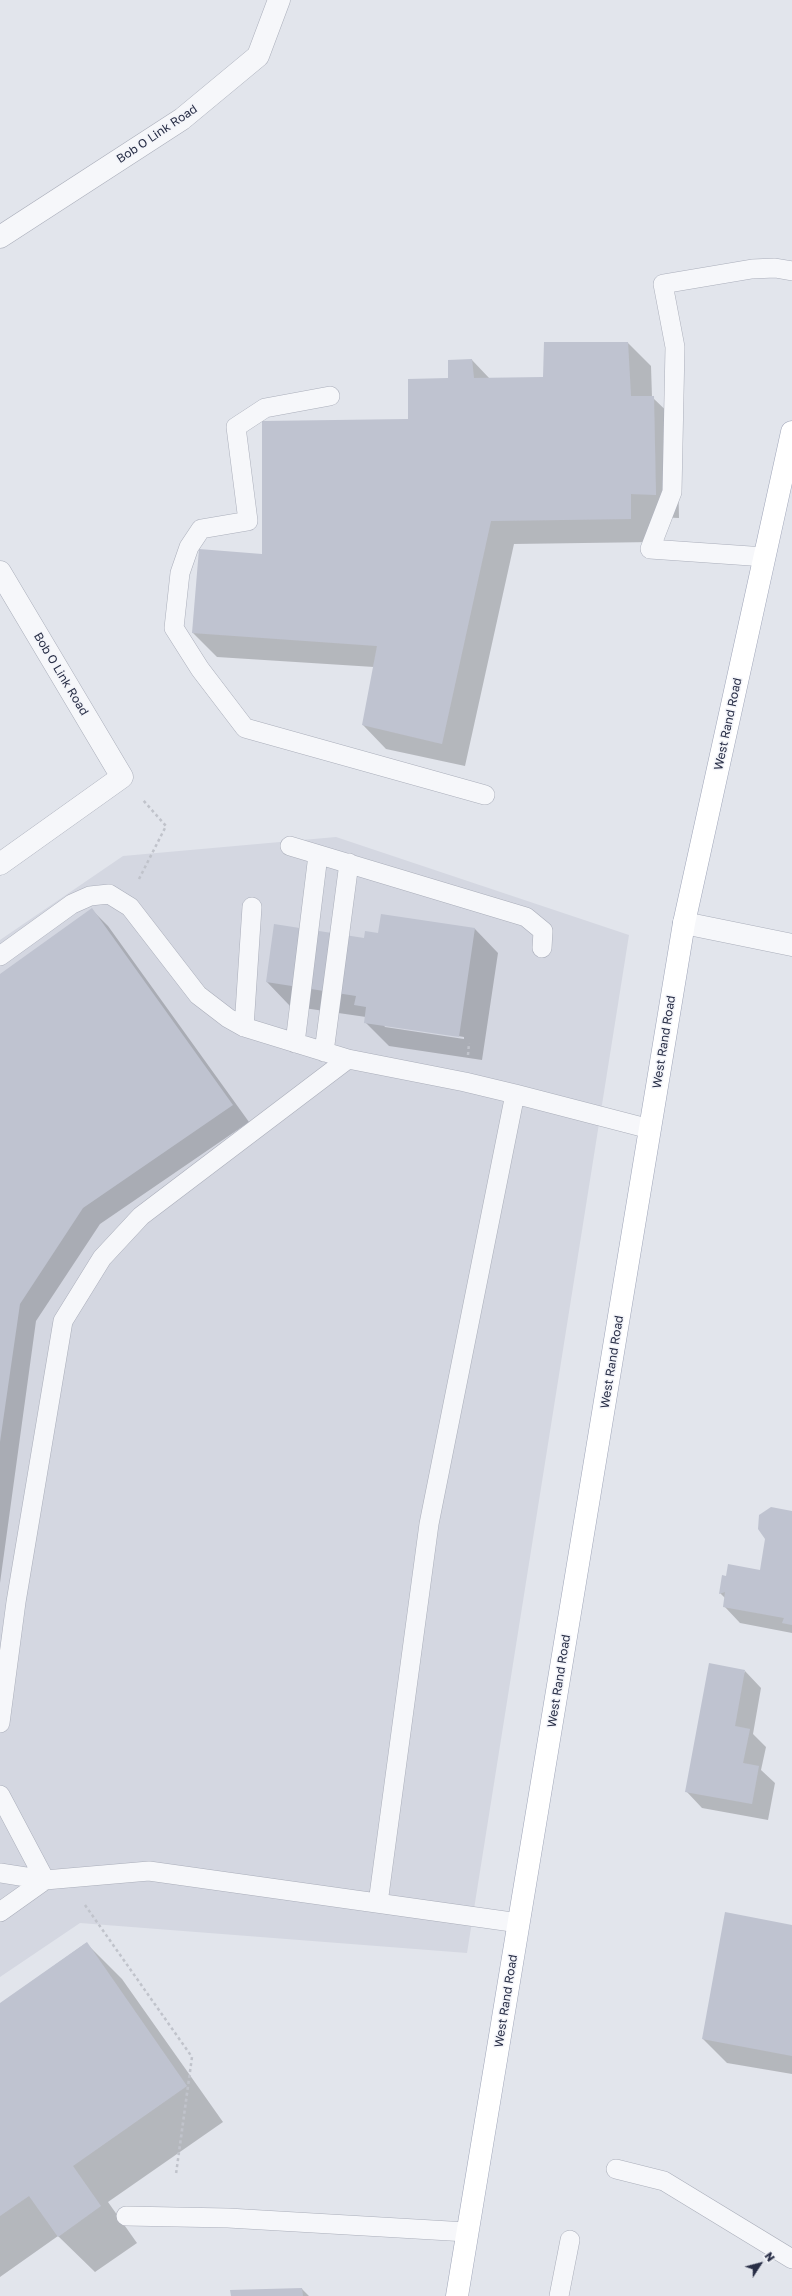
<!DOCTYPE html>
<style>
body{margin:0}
#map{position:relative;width:792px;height:2296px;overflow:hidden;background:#e2e5ec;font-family:"Golos Text",sans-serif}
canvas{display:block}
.north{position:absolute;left:740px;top:2244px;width:40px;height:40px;-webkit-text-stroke:3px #f3f4f9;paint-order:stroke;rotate:54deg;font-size:11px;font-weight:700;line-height:16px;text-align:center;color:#282e46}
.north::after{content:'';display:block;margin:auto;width:14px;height:18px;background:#282e46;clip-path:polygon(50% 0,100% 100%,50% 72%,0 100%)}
</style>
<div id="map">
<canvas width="792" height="2296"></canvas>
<div class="north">N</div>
</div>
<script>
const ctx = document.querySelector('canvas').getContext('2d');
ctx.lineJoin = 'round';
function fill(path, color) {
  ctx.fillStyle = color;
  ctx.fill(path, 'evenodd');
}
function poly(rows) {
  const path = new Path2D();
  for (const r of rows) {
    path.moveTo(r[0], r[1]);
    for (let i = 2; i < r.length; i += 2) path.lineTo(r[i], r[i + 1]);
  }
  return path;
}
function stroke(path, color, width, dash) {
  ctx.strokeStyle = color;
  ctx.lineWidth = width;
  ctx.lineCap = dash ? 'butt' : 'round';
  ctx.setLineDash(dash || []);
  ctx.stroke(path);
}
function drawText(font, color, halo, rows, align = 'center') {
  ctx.font = font + ' "Golos Text",sans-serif';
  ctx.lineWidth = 3;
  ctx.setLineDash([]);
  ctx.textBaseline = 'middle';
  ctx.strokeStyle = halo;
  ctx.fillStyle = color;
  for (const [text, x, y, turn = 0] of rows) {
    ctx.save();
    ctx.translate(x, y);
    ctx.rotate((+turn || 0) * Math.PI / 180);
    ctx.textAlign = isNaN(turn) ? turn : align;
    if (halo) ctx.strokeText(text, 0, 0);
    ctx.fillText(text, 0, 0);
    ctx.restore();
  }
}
fill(poly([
 [336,837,629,935,467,1953,80,1923,0,1977,0,940,123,856]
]), '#d4d7e1');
fill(poly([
 [627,342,651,366,652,397,677,421,679,518,654,517,654,542,514,544,465,766,386,749,363,725,374,667,217,657,193,633,263,556,472,360,490,379,544,378],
 [92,910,108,926,249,1122,100,1224,36,1321,0,1583,0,975],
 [475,929,498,953,482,1060,389,1046,365,1022,366,1017,290,1006,267,982,379,934],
 [383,1024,464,1037,464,1039,385,1027],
 [792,1512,792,1633,740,1623,724,1606,725,1598,720,1593,761,1571],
 [745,1671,761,1688,753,1734,766,1747,761,1770,775,1783,768,1820,702,1808,686,1791],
 [792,1926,792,2074,727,2063,703,2039],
 [86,1943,122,1979,223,2122,108,2202,137,2243,95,2272,58,2236,0,2277,0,2004],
 [302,2289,309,2296,232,2296]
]), '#0003');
fill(poly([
 [544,342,628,342,631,396,654,396,656,495,631,494,631,519,491,521,442,744,362,725,377,646,192,633,199,549,262,554,262,421,408,419,408,379,448,378,448,360,472,359,474,378,543,377],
 [92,908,233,1105,83,1208,20,1304,0,1442,0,974],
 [381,914,475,928,459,1037,364,1023,366,1007,354,1005,356,996,266,982,274,924,364,938,365,931,378,933],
 [771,1507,792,1511,792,1625,782,1623,784,1618,723,1607,725,1592,719,1594,722,1575,726,1576,728,1564,760,1570,765,1539,758,1529,759,1515],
 [709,1663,745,1670,735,1726,750,1729,743,1763,759,1766,752,1804,685,1792],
 [725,1912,792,1925,792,2056,702,2039],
 [87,1942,187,2086,73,2166,101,2206,58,2237,29,2196,0,2216,0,2003],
 [302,2288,303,2296,231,2296,230,2290]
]), '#bfc3d0');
const lane = poly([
 [330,396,265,408,236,427,248,521,201,529,189,547,180,573,174,628,200,669,245,728,485,795],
 [765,557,650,549,672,492,675,347,663,284,752,269,775,268,792,271],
 [290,846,526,917,543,931,542,948],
 [0,956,72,904,90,896,109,894,130,907,198,995,228,1018,244,1027,348,1059],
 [244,1027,252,907],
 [295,1043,318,855],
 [324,1052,349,863],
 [0,1723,16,1602,63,1321,102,1258,141,1216,348,1059,465,1082,515,1094],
 [0,1795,45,1880,149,1871,519,1923],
 [0,1873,45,1880],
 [378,1903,429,1524,515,1094,650,1129],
 [0,1912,45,1880],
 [616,2169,664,2181,792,2259],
 [126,2216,228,2218,467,2232],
 [559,2296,570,2240]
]);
const street = poly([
 [0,237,182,119,258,56,279,0],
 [0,572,122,777,0,864],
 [684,923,792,945]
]);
const primary = poly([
 [457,2296,684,923,792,432]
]);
stroke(lane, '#aaaeba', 20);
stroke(street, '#aaaeba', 23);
stroke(primary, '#a0a6b9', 23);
stroke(poly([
 [139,879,166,826,142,799],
 [468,1055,469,1043],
 [85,1905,192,2057,176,2174]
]), '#c0c3cb', 2.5, [3, 3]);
stroke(lane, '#f6f7fa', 19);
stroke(street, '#f6f7fa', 22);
stroke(primary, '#fff', 22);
drawText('12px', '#282e46', '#f3f4f9', [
 ["Bob O Link Road",157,134,-34],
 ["Bob O Link Road",61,674,59],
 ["West Rand Road",728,724,-78],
 ["West Rand Road",664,1042,-81],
 ["West Rand Road",612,1362,-81],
 ["West Rand Road",559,1681,-81],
 ["West Rand Road",506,2001,-81]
]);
</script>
